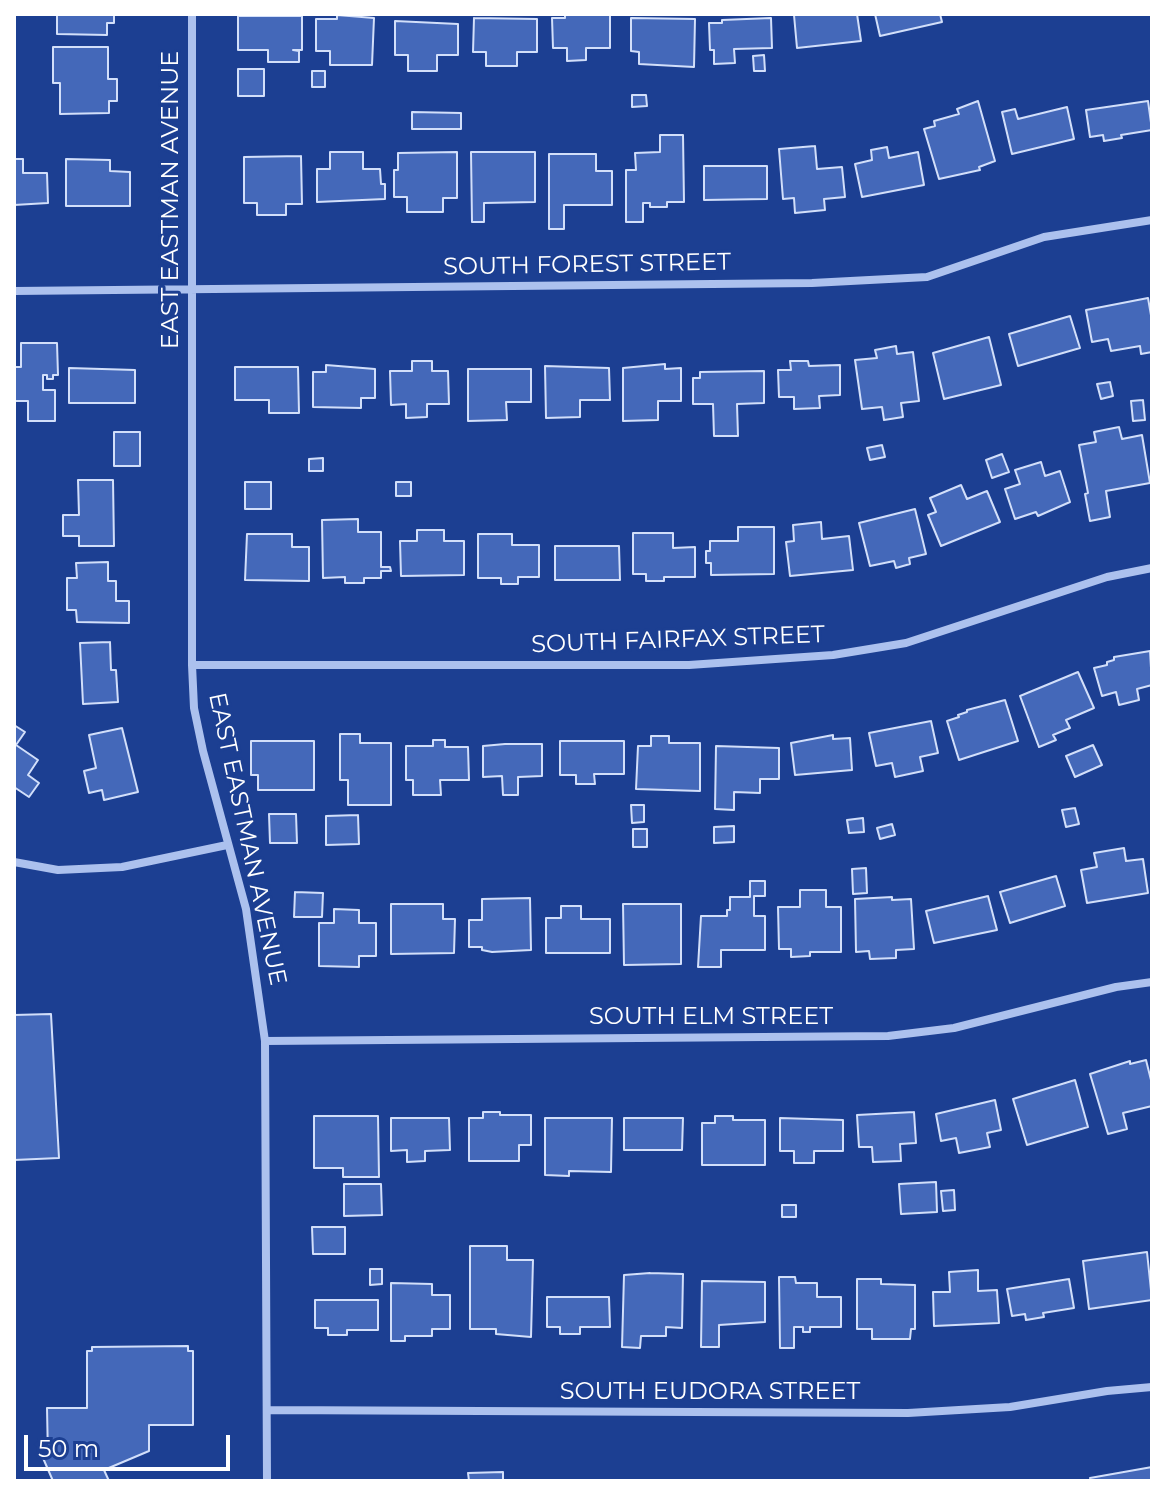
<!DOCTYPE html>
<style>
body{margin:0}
#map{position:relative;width:1166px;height:1495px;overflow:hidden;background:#1c3f92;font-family:Montserrat,sans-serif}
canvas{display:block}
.frame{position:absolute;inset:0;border:16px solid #fff;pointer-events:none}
.scale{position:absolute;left:24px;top:1435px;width:206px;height:36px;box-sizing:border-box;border:4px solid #fff;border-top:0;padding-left:10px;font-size:24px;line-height:28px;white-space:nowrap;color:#fff;-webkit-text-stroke:6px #1c3f92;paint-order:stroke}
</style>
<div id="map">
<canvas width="1166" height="1495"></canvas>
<div class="frame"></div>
<div class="scale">50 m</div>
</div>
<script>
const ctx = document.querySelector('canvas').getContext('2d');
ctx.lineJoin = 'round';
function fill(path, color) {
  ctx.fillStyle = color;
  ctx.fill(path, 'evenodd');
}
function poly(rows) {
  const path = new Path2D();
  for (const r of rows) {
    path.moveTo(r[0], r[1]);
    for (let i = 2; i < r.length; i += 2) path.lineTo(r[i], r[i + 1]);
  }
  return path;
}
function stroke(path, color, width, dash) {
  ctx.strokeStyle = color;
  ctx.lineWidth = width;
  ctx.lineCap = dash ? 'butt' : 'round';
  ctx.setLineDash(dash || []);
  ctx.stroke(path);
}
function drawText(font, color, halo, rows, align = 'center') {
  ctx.font = font + ' Montserrat,sans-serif';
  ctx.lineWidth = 6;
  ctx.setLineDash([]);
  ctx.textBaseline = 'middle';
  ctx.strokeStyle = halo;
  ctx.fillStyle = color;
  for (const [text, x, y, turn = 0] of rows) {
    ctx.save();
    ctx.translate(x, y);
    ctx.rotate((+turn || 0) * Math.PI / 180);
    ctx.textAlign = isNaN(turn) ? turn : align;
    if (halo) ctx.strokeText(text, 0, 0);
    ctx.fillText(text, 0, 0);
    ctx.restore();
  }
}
const building = poly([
 [57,14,114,14,114,23,107,23,107,35,57,34,57,14],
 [805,14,857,14,861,41,797,48,794,15,805,14],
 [875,14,940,14,942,22,880,36,875,14],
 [337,15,374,18,372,65,330,65,330,51,316,51,316,19,337,19,337,15],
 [565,15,610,15,610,48,586,48,586,60,567,61,567,48,553,48,552,18,565,18,565,15],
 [238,16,302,16,302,50,293,50,299,51,299,62,268,62,268,50,238,50,238,16],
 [474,18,537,19,537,52,517,52,517,66,486,66,486,52,473,52,474,18],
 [631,18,695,19,694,67,639,64,639,52,631,51,631,18],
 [771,18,772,48,734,49,735,63,714,64,714,50,710,50,709,23,722,23,722,20,771,18],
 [395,21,458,24,458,55,437,55,437,71,408,71,408,55,395,55,395,21],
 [53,47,108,47,108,79,117,79,117,101,109,101,109,113,60,114,60,83,53,83,53,47],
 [764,55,765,71,754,71,753,56,764,55],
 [238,69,264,69,264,96,238,96,238,69],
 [312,71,325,71,325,87,312,87,312,71],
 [632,95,646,95,647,106,632,107,632,95],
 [978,101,995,161,979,167,980,170,939,179,924,129,935,126,934,121,959,114,957,109,978,101],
 [1148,101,1152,130,1121,135,1122,138,1104,141,1103,135,1090,137,1086,110,1148,101],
 [1067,107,1074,139,1012,154,1002,112,1015,109,1018,119,1067,107],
 [412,112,461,113,461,129,412,129,412,112],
 [660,135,683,135,684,202,667,202,667,207,650,207,650,203,643,203,643,222,626,222,626,170,636,170,635,153,660,152,660,135],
 [815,146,817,169,842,167,845,197,824,199,825,210,795,213,794,198,783,199,779,149,815,146],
 [887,147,889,158,918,152,924,185,862,197,855,164,872,160,871,150,887,147],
 [330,152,363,152,363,169,380,169,381,184,385,184,385,199,317,202,317,169,330,169,330,152],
 [457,152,457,198,443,198,443,212,407,212,407,197,394,197,394,170,398,170,398,153,457,152],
 [471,152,535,152,535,202,484,203,484,222,472,222,471,152],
 [549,154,596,154,596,171,612,171,612,205,564,205,564,229,549,229,549,154],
 [301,156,302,204,286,204,286,215,257,215,257,203,244,203,244,157,301,156],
 [14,159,23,159,23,173,47,173,48,203,14,205,14,159],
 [66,159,110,160,110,171,130,172,130,206,66,206,66,159],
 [704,166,767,166,767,199,704,200,704,166],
 [1148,298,1152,321,1152,352,1141,354,1140,346,1111,351,1108,339,1092,342,1086,310,1148,298],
 [1070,316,1080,348,1018,366,1009,334,1070,316],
 [989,337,1001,385,944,399,933,353,989,337],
 [21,343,57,343,58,375,53,375,53,379,47,379,47,375,43,375,43,390,55,390,55,421,28,421,28,401,14,401,14,367,21,367,21,343],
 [896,346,897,354,913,352,919,401,901,403,903,417,884,420,882,407,862,409,855,360,877,358,875,350,896,346],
 [412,361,432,361,432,371,448,371,449,404,427,404,427,417,406,418,406,404,391,405,390,371,412,371,412,361],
 [790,361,808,361,809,366,840,365,840,395,819,396,820,408,794,409,794,397,779,397,778,370,791,370,790,361],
 [665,364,665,369,681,368,681,401,658,401,658,420,623,421,623,368,665,364],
 [326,365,375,369,375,398,361,398,361,408,313,407,313,372,326,372,326,365],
 [545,366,609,368,610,400,580,400,580,417,546,418,545,366],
 [235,367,298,367,299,413,269,413,269,400,235,400,235,367],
 [69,368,135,370,135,403,69,403,69,368],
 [468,369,531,369,531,402,506,402,507,420,468,421,468,369],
 [764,371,764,403,737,404,738,436,714,436,713,404,693,404,693,378,700,378,700,372,764,371],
 [1110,382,1113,396,1101,399,1097,384,1110,382],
 [1143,400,1145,420,1133,421,1131,401,1143,400],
 [1119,427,1122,439,1142,435,1150,483,1106,491,1110,517,1090,521,1085,494,1088,493,1079,445,1096,442,1094,432,1119,427],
 [114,432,140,432,140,466,114,466,114,432],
 [882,445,885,457,870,460,867,448,882,445],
 [1002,454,1009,472,992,478,986,460,1002,454],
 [323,458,323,471,309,471,309,459,323,458],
 [1041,462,1045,476,1060,471,1070,502,1038,516,1036,512,1015,519,1005,489,1020,484,1015,470,1041,462],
 [78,480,113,480,114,546,79,546,79,536,63,536,63,515,79,515,78,480],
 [245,482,271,482,271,509,245,509,245,482],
 [396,482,411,482,411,496,396,496,396,482],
 [961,485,967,499,987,491,1000,522,941,546,928,515,936,512,930,498,961,485],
 [915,509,926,554,909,558,910,564,896,568,894,561,870,566,859,523,915,509],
 [358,519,358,532,381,532,381,567,390,567,391,571,381,571,381,578,364,578,364,583,345,583,345,577,323,578,322,520,358,519],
 [821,522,822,539,849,536,853,570,790,576,786,542,794,541,793,525,821,522],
 [738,527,774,527,774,574,711,575,711,563,706,563,706,551,710,551,710,541,738,541,738,527],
 [417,530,444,530,444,541,464,541,464,575,401,576,400,541,417,541,417,530],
 [633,533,673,533,673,548,695,547,695,577,664,577,664,581,646,581,646,574,633,574,633,533],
 [247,534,292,534,292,547,309,547,309,581,245,580,247,534],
 [478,534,512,534,512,545,539,545,539,577,518,577,518,584,501,584,501,578,478,578,478,534],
 [555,546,619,546,620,580,555,580,555,546],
 [108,562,108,581,116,581,116,601,129,601,129,623,77,622,76,610,67,610,67,578,77,578,76,563,108,562],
 [110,642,111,670,116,670,118,702,83,704,80,643,110,642],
 [1150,651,1152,685,1137,689,1139,700,1119,705,1116,692,1102,696,1094,668,1107,665,1107,662,1114,660,1114,657,1150,651],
 [1078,672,1094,708,1066,720,1070,728,1053,735,1056,740,1039,747,1020,696,1078,672],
 [1005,700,1018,741,959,760,947,721,959,717,958,715,967,712,967,710,1005,700],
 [931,721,938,753,920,757,923,771,895,777,892,763,876,766,869,733,931,721],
 [14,725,25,732,16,745,38,760,28,775,39,783,29,797,14,787,14,725],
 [122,728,138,792,104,800,102,790,89,793,84,771,96,768,89,735,122,728],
 [340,734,360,734,360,743,391,743,391,805,348,805,348,780,340,780,340,734],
 [833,735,833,739,850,738,852,770,795,775,791,743,833,735],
 [651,736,669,736,669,743,700,743,700,791,636,789,638,746,651,746,651,736],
 [433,740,445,740,445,747,468,747,469,780,440,780,441,795,413,795,413,780,406,780,406,746,433,746,433,740],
 [251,741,314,741,314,790,258,790,258,775,251,775,251,741],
 [560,741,624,741,624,774,594,774,595,784,576,784,576,775,560,775,560,741],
 [505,744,542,744,542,776,518,777,518,795,503,795,502,776,483,777,483,746,505,744],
 [1093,745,1102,765,1075,777,1066,756,1093,745],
 [716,746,779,748,779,779,760,779,760,793,734,792,734,810,715,809,716,746],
 [631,805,644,805,644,822,632,823,631,805],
 [1075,808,1079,824,1066,827,1062,810,1075,808],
 [269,814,296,814,297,843,270,843,269,814],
 [358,815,359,844,326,845,326,816,358,815],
 [863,818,864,832,849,833,847,820,863,818],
 [892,824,895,835,880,839,877,828,892,824],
 [734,826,734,842,714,843,714,827,734,826],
 [633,829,647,829,647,847,633,847,633,829],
 [1124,848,1126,861,1143,859,1148,893,1087,903,1081,870,1097,867,1094,853,1124,848],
 [866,868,867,893,853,894,852,869,866,868],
 [1056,876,1065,906,1010,923,1000,892,1056,876],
 [750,881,765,881,765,896,754,896,754,916,765,916,765,950,721,950,721,967,698,967,701,916,727,916,727,910,730,910,730,897,750,897,750,881],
 [800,890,826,890,826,907,841,907,841,952,810,952,810,956,791,957,791,949,779,949,778,907,800,907,800,890],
 [295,892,323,893,322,917,294,917,295,892],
 [988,896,997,930,934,943,926,911,988,896],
 [892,897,892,900,911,899,914,949,896,950,896,958,870,959,869,951,856,952,855,899,892,897],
 [530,898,531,950,492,952,482,950,482,947,469,947,469,920,482,920,482,899,530,898],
 [391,904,443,904,443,919,455,919,454,953,391,954,391,904],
 [623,904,681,904,681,964,624,965,623,904],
 [561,906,581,906,581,919,610,919,610,953,546,953,546,918,561,918,561,906],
 [334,909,359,910,359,923,376,923,376,956,359,956,359,967,319,966,319,923,334,923,334,909],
 [14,1013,14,1015,51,1014,59,1158,14,1160,14,1013],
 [1146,1060,1152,1084,1152,1106,1123,1113,1127,1129,1108,1134,1090,1074,1130,1061,1130,1064,1146,1060],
 [1075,1080,1088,1127,1027,1145,1013,1099,1075,1080],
 [995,1100,1001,1130,987,1133,990,1147,959,1153,956,1138,941,1141,936,1114,995,1100],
 [483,1112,500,1112,500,1115,531,1115,531,1145,519,1145,519,1161,469,1161,469,1118,483,1118,483,1112],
 [914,1112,916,1143,900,1144,901,1161,873,1162,872,1147,859,1147,857,1115,914,1112],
 [314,1116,378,1116,379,1177,343,1177,343,1168,314,1168,314,1116],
 [715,1116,733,1116,733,1120,765,1120,765,1165,702,1165,702,1123,715,1123,715,1116],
 [391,1118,449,1118,450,1150,425,1151,425,1161,407,1162,407,1150,391,1151,391,1118],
 [545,1118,612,1118,611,1172,569,1171,569,1176,545,1175,545,1118],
 [624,1118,683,1118,682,1150,624,1150,624,1118],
 [780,1118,843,1120,843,1151,814,1151,814,1163,794,1163,794,1151,780,1151,780,1118],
 [936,1182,937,1212,901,1214,899,1184,936,1182],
 [344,1184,381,1184,382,1215,344,1216,344,1184],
 [954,1190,955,1210,943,1211,941,1191,954,1190],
 [782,1205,796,1205,796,1217,782,1217,782,1205],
 [312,1227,345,1227,345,1254,313,1254,312,1227],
 [470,1246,507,1246,507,1260,533,1260,531,1337,496,1334,496,1329,470,1329,470,1246],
 [1147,1252,1152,1300,1089,1309,1083,1261,1147,1252],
 [370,1269,382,1269,382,1284,370,1285,370,1269],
 [978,1270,978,1291,997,1290,999,1323,934,1326,933,1292,950,1292,949,1272,978,1270],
 [650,1273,683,1274,682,1328,666,1327,666,1336,641,1336,640,1348,622,1347,624,1275,650,1273],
 [779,1277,795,1277,796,1283,817,1283,817,1297,841,1297,841,1327,810,1327,810,1332,803,1332,803,1327,794,1327,794,1348,780,1348,779,1277],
 [857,1279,881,1279,881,1284,915,1285,915,1329,911,1329,910,1339,872,1339,872,1329,857,1329,857,1279],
 [1069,1279,1074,1308,1043,1313,1044,1317,1026,1320,1025,1314,1012,1316,1007,1289,1069,1279],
 [702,1281,765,1282,765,1322,719,1325,719,1347,701,1347,702,1281],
 [391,1283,432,1284,432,1295,450,1295,450,1329,432,1329,432,1336,405,1336,405,1341,391,1341,391,1283],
 [547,1297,609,1297,610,1327,580,1327,580,1334,560,1334,560,1327,547,1327,547,1297],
 [315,1300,378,1300,378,1330,347,1330,347,1335,328,1335,328,1328,315,1328,315,1300],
 [188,1346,188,1351,193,1351,193,1425,149,1425,149,1451,104,1470,109,1481,53,1481,43,1458,48,1458,47,1408,87,1408,87,1351,92,1351,92,1347,188,1346],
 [1152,1467,1152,1481,1091,1481,1090,1478,1152,1467],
 [503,1472,503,1481,469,1481,468,1473,503,1472]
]);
fill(building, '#4468b9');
stroke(building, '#d2dffa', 2);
stroke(poly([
 [192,14,192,665,194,708,203,751,246,909,265,1041,267,1481],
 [14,291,812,283,927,277,1044,237,1152,220],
 [192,665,689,665,833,655,906,643,1107,577,1152,568],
 [14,862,58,870,122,867,227,845],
 [265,1041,888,1036,954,1028,1116,987,1152,982],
 [267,1410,908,1413,1010,1407,1107,1391,1152,1387]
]), '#acc1ee', 8);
drawText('24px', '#fff', '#1c3f92', [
 ["EAST EASTMAN AVENUE",171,200,-90],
 ["SOUTH FOREST STREET",587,265,-1],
 ["SOUTH FAIRFAX STREET",678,640,-2],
 ["EAST EASTMAN AVENUE",247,839,78],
 ["SOUTH ELM STREET",711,1017],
 ["SOUTH EUDORA STREET",710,1392]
]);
</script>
